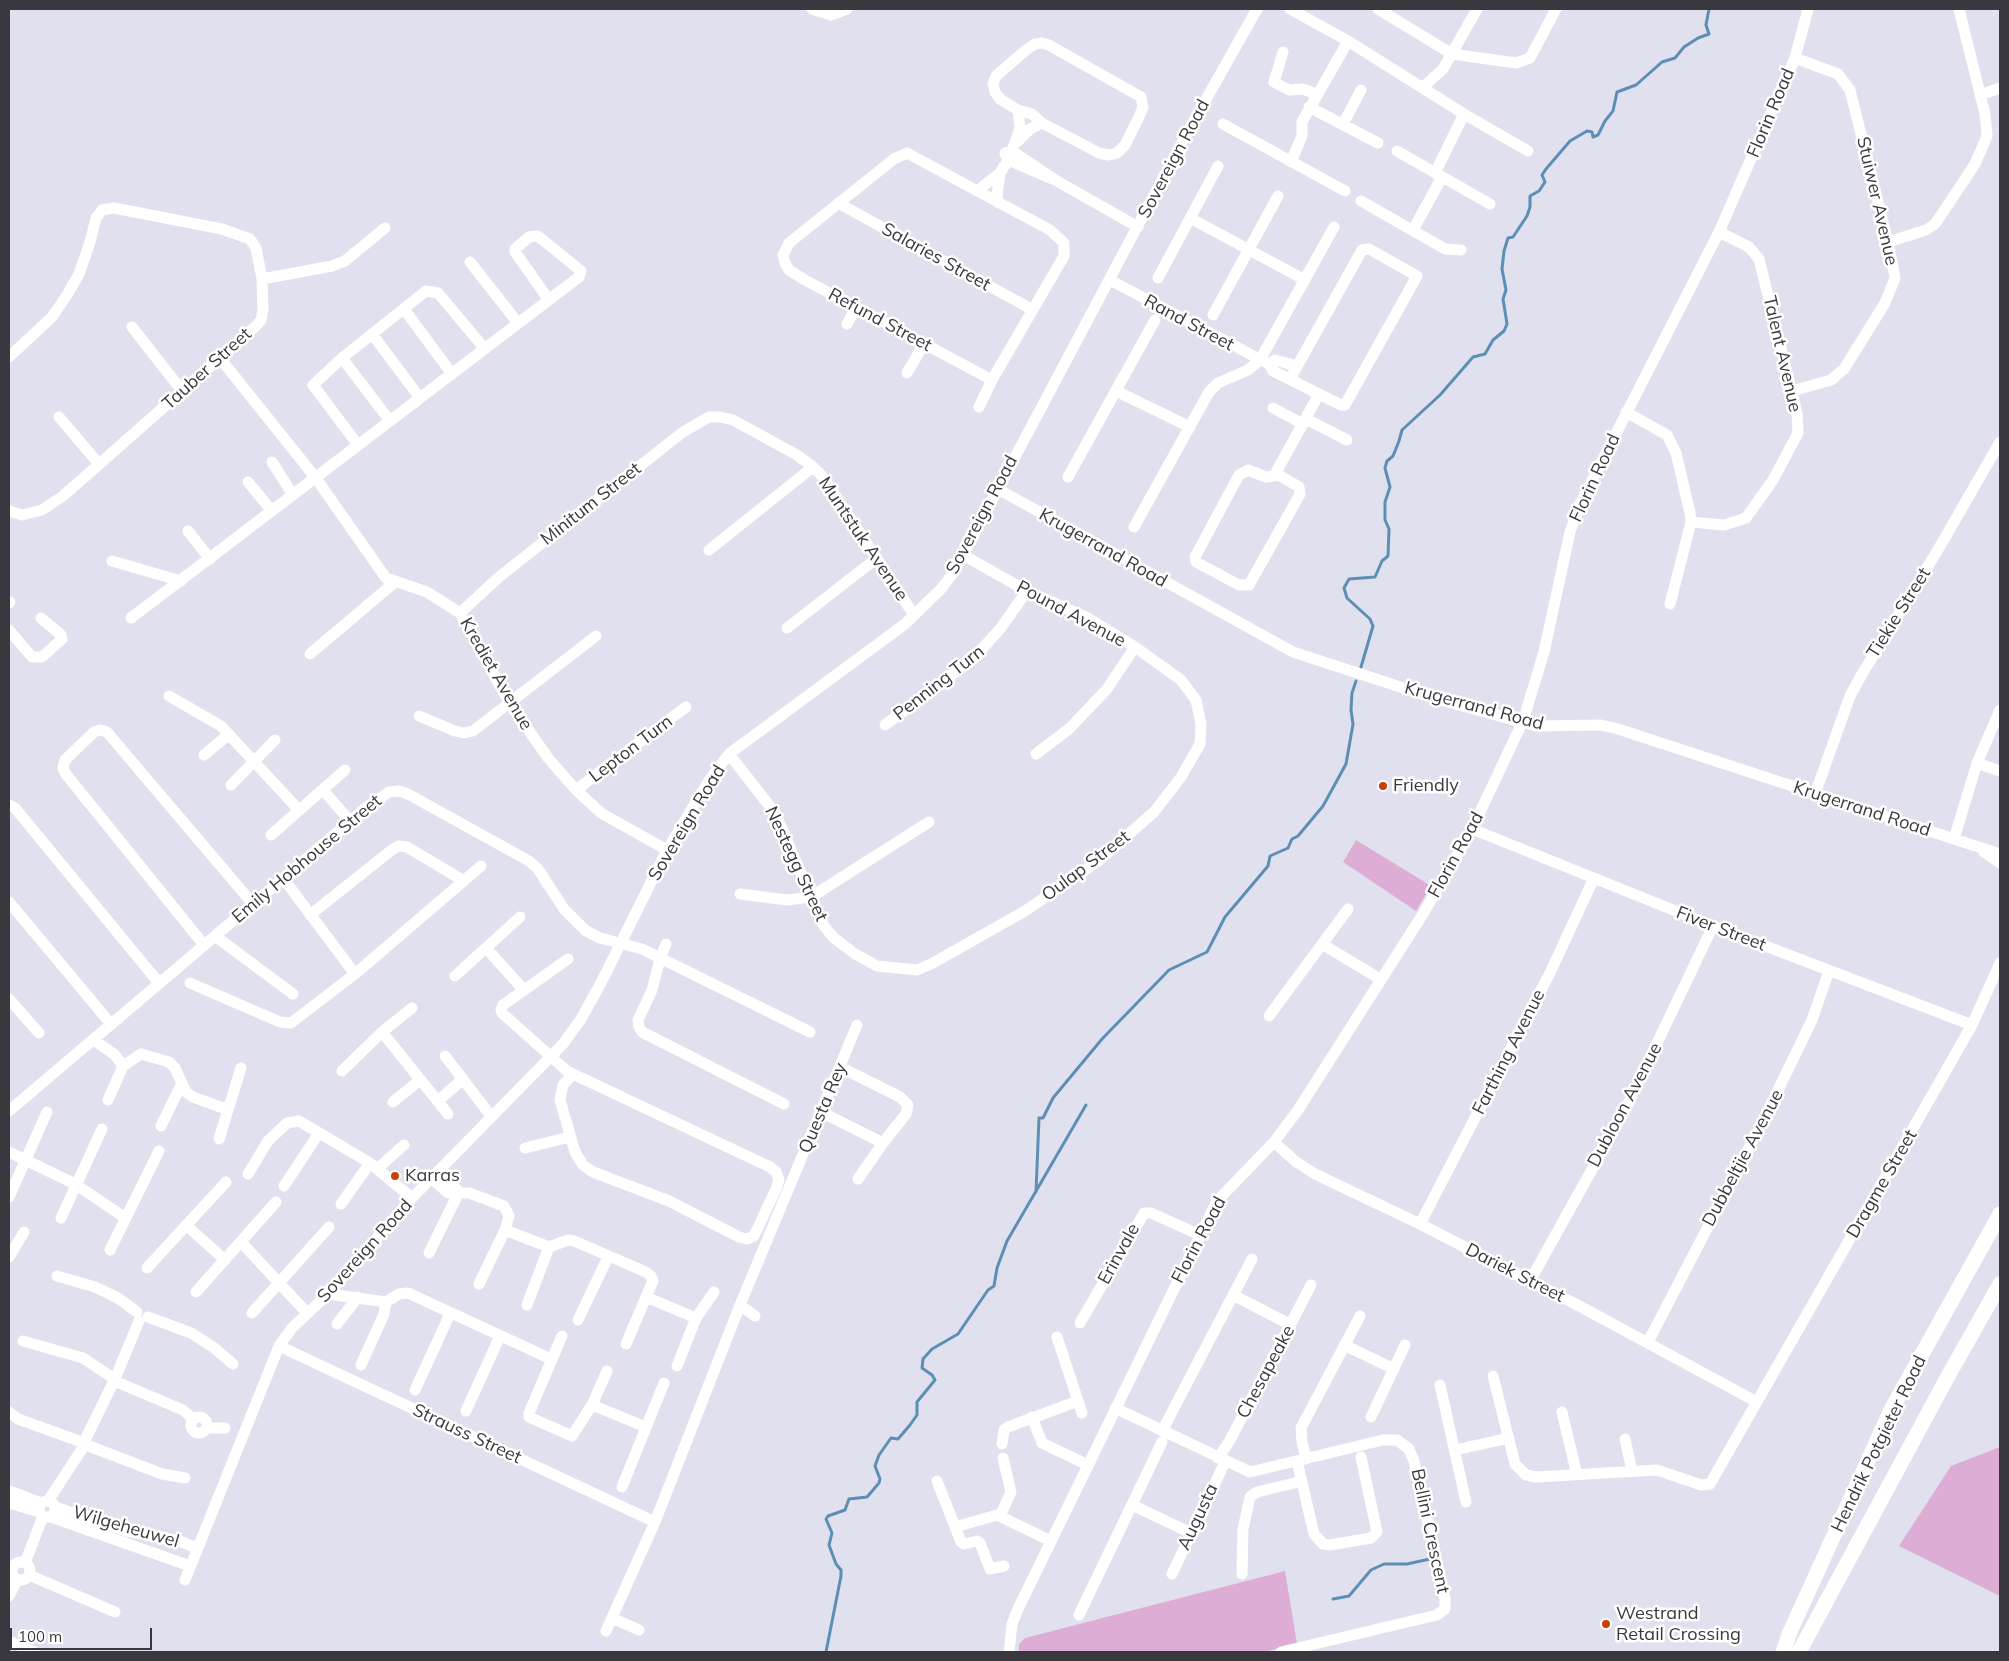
<!DOCTYPE html>
<style>
body{margin:0}
#map{position:relative;width:2009px;height:1661px;overflow:hidden;background:#e1e0ee;font-family:Mulish,sans-serif}
canvas{display:block}
.frame{position:absolute;inset:0;border:10px solid #39383e;pointer-events:none}
.scale{position:absolute;left:10px;top:1628px;width:142px;height:22px;box-sizing:border-box;border:2px solid #39383e;border-top:0;padding-left:6px;font-size:15px;line-height:18px;white-space:nowrap;color:#39383e;-webkit-text-stroke:4px #fff;paint-order:stroke}
</style>
<div id="map">
<canvas width="2009" height="1661"></canvas>
<div class="frame"></div>
<div class="scale">100 m</div>
</div>
<script>
const ctx = document.querySelector('canvas').getContext('2d');
ctx.lineJoin = 'round';
function fill(path, color) {
  ctx.fillStyle = color;
  ctx.fill(path, 'evenodd');
}
function poly(rows) {
  const path = new Path2D();
  for (const r of rows) {
    if (r.length === 3) {
      path.moveTo(r[0] + r[2], r[1]);
      path.arc(r[0], r[1], r[2], 0, 2 * Math.PI);
      continue;
    }
    path.moveTo(r[0], r[1]);
    for (let i = 2; i < r.length; i += 2) path.lineTo(r[i], r[i + 1]);
  }
  return path;
}
function stroke(path, color, width, dash) {
  ctx.strokeStyle = color;
  ctx.lineWidth = width;
  ctx.lineCap = dash ? 'butt' : 'round';
  ctx.setLineDash(dash || []);
  ctx.stroke(path);
}
function drawText(font, color, halo, rows, align = 'center') {
  ctx.font = font + ' Mulish,sans-serif';
  ctx.lineWidth = 5;
  ctx.setLineDash([]);
  ctx.textBaseline = 'middle';
  ctx.strokeStyle = halo;
  ctx.fillStyle = color;
  for (const [text, x, y, turn = 0] of rows) {
    ctx.save();
    ctx.translate(x, y);
    ctx.rotate((+turn || 0) * Math.PI / 180);
    ctx.textAlign = isNaN(turn) ? turn : align;
    if (halo) ctx.strokeText(text, 0, 0);
    ctx.fillText(text, 0, 0);
    ctx.restore();
  }
}
fill(poly([
 [1356,840,1431,886,1416,911,1343,862],
 [2000,1447,2000,1596,1899,1546,1951,1466],
 [1285,1571,1297,1644,1263,1652,1019,1652,1019,1644,1025,1638]
]), '#ddadd5');
stroke(poly([
 [1361,667,1373,626,1370,619,1347,598,1344,588,1349,579,1375,577,1382,561,1388,556,1389,529,1385,520,1385,502,1390,487,1385,468,1387,461,1393,456,1399,441,1402,430,1440,395,1473,357,1485,354,1493,340,1504,331,1507,324,1503,299,1506,290,1502,269,1504,251,1508,238,1513,237,1527,216,1530,207,1530,196,1539,191,1545,182,1542,175,1546,169,1570,141,1587,131,1592,132,1593,137,1598,135,1605,121,1613,111,1617,92,1636,85,1662,62,1675,58,1684,47,1698,38,1709,34,1706,25,1709,9],
 [1036,1192,1039,1118,1043,1118,1053,1098,1102,1039,1169,970,1207,952,1225,917,1268,866,1270,856,1288,848,1292,839,1298,836,1323,806,1346,764,1353,724,1351,710,1352,693,1356,681],
 [1333,1599,1349,1596,1371,1570,1384,1564,1407,1564,1430,1559],
 [826,1652,841,1576,841,1570,836,1564,829,1545,832,1533,826,1519,828,1516,845,1510,849,1499,867,1497,879,1483,880,1479,875,1466,879,1455,891,1438,898,1439,910,1425,917,1415,917,1402,935,1380,932,1375,922,1368,923,1359,932,1349,958,1334,988,1290,994,1286,997,1268,1007,1241,1086,1105]
]), '#5d8fb5', 3);
stroke(poly([
 [812,9,831,15,847,9],
 [1290,9,1348,41,1464,114,1528,151],
 [1378,9,1452,54,1516,63,1530,58,1556,9],
 [1042,43,1049,45,1141,97,1143,107,1139,117,1125,145,1117,153,1109,155,1099,153,1042,123,1032,114,1018,110,1000,99,995,92,993,84,996,76,1026,50,1035,44,1042,43],
 [1283,52,1274,82,1289,90,1303,89,1316,94],
 [1423,87,1443,69,1477,9],
 [1980,95,2000,88],
 [1309,107,1378,143],
 [1223,124,1345,191],
 [1343,124,1361,90],
 [1017,142,1030,129,1042,123],
 [1012,151,1020,128,1018,110],
 [1397,151,1490,204],
 [907,153,1050,230,1064,243,1064,256,992,380,805,280,789,270,785,263,783,255,789,243,894,159,907,153],
 [1291,162,1302,136,1302,122,1348,41],
 [1435,173,1464,114],
 [1057,181,1008,160,1005,153,1012,151,1057,181,1138,227],
 [977,191,1000,173,1008,160],
 [1361,201,1445,249,1461,250],
 [838,203,1033,310],
 [998,203,997,195,1000,173],
 [1190,218,1305,280],
 [1413,230,1442,177],
 [1888,242,1926,230,1935,224,1975,164,1987,136,1985,114,1959,9],
 [470,262,518,323],
 [1158,278,1218,166],
 [262,279,332,266,345,261,385,228],
 [1110,280,1265,362],
 [404,309,452,374],
 [1213,315,1278,196],
 [847,324,856,307],
 [132,327,183,392],
 [372,334,420,398],
 [9,357,52,317,67,295,79,274,90,242,96,218,102,210,114,208,222,229,250,239,256,248,262,279,263,310,261,320,256,326,63,496,42,510,22,515,9,511],
 [219,357,315,477,386,578,427,592,460,613,509,702,548,758,576,790,601,813,667,850],
 [342,358,390,421],
 [1269,364,1273,371,1341,405,1345,405,1417,276,1369,249,1362,250,1290,379],
 [1269,364,1275,360,1297,366],
 [907,373,924,344],
 [1116,391,1190,427],
 [1792,391,1831,380,1844,369,1885,303,1895,278,1888,242,1850,90,1838,74,1795,58],
 [979,407,992,380],
 [1273,408,1303,424],
 [1626,412,1667,435,1676,453,1690,513,1691,522,1670,604],
 [59,417,99,464],
 [1306,419,1347,440],
 [358,445,313,385,342,358,426,291,438,293,485,349],
 [272,462,293,495],
 [1277,474,1299,487,1300,494,1249,585,1239,585,1196,562,1195,557,1239,475,1248,470,1266,477,1274,476,1319,394],
 [1068,477,1155,320],
 [248,482,272,511],
 [996,488,1293,652,1437,699,1536,726,1601,725,1618,729,2000,854],
 [1691,522,1724,525,1746,518,1773,480,1798,433,1797,413,1759,259,1749,247,1719,232],
 [1134,527,1209,392,1218,383,1248,370,1260,360,1334,227],
 [188,531,210,559],
 [709,550,813,467],
 [112,561,181,581],
 [9,603,10,602],
 [460,613,499,577,683,432,709,417,720,417,733,420,797,455,813,467,823,477,914,615],
 [131,618,579,277,581,271,538,236,529,237,515,249,515,252,549,300],
 [787,628,877,558],
 [9,630,32,657,42,657,62,639,61,635,41,618],
 [310,654,395,582],
 [169,696,221,726,298,809],
 [419,716,455,731,464,733,473,731,596,636],
 [885,725,973,659,1000,629,1027,591],
 [729,754,775,813,824,926,834,938,855,954,877,966,917,970,933,963,1025,911,1097,862,1154,812,1181,777,1200,744,1201,724,1196,700,1181,680,1135,647,1086,617,1027,591,963,555],
 [1036,754,1069,729,1107,689,1135,647],
 [204,755,229,734],
 [1977,763,2000,771],
 [231,785,275,740],
 [323,790,350,821],
 [576,790,686,707],
 [1815,794,1850,696,1862,674,1939,548,2000,442],
 [9,805,15,808,159,983],
 [1472,829,1713,926,1972,1025],
 [271,835,345,770],
 [1954,839,1977,763,2000,710],
 [1984,852,2000,863],
 [283,878,355,974],
 [740,894,787,900,811,897,929,822],
 [9,902,111,1024],
 [310,915,393,849,399,846,407,847,464,881],
 [215,936,293,994],
 [666,944,660,959,652,990,638,1020,639,1027,642,1032,784,1104],
 [1322,944,1380,979],
 [204,945,65,773,63,768,65,760,94,732,100,730,107,732,253,904],
 [486,948,523,989],
 [568,959,503,1005,501,1010,502,1013,567,1071,573,1074,770,1167,776,1172,779,1180,776,1189,754,1236,747,1239,739,1237,669,1201,593,1172,583,1165,575,1152,560,1100,563,1085,573,1074],
 [455,976,520,917],
 [190,983,280,1022,291,1023,355,974,481,866],
 [9,999,39,1033],
 [1269,1016,1348,909],
 [382,1032,448,1114],
 [94,1040,115,1055,123,1066,141,1054,169,1062,175,1068,186,1092,193,1097,226,1109],
 [445,1056,491,1116],
 [840,1067,900,1097,908,1105,906,1114,883,1143,858,1179],
 [342,1071,382,1032,412,1008],
 [108,1100,123,1066],
 [438,1101,463,1079],
 [393,1102,420,1080],
 [9,1111,367,807,389,792,399,791,408,794,529,861,538,869,564,909,586,931,600,938,642,949,810,1032],
 [821,1112,883,1143],
 [161,1126,181,1085],
 [219,1139,241,1068],
 [1274,1142,1295,1161,1315,1174,1420,1224,1583,1308,1757,1402],
 [525,1148,570,1137],
 [9,1152,75,1184,124,1217],
 [377,1169,404,1145],
 [439,1170,459,1192],
 [248,1174,268,1141,287,1123,299,1121,370,1163,412,1198],
 [431,1178,448,1193,469,1193,504,1206,509,1216,505,1230,549,1247,568,1240,574,1241,646,1272,651,1276,653,1281,646,1297,696,1318,714,1292],
 [284,1186,319,1133],
 [9,1197,47,1112],
 [341,1204,370,1163],
 [61,1218,102,1129],
 [1420,1224,1549,975,1594,878],
 [187,1226,225,1260],
 [241,1242,307,1313],
 [110,1250,159,1151],
 [429,1253,459,1192],
 [9,1257,24,1232],
 [147,1268,226,1182],
 [57,1276,95,1287,118,1298,137,1312],
 [1530,1281,1625,1110,1713,926],
 [479,1284,505,1230],
 [196,1292,276,1202],
 [328,1294,386,1302,399,1294,408,1293,551,1359],
 [1233,1295,1291,1325],
 [527,1305,549,1247],
 [740,1305,755,1316],
 [252,1313,329,1227],
 [148,1317,191,1333,213,1347,233,1364],
 [578,1320,608,1257],
 [1080,1323,1144,1213,1151,1213,1200,1235],
 [337,1324,358,1297],
 [562,1336,529,1413,529,1417,572,1436,592,1405,607,1371],
 [1057,1337,1082,1413],
 [23,1341,83,1358,110,1376],
 [1648,1342,1763,1121,1812,1020,1829,971],
 [626,1344,646,1297],
 [1344,1345,1394,1369],
 [279,1346,655,1522],
 [361,1365,384,1314,386,1302],
 [677,1366,696,1318],
 [117,1374,139,1321],
 [1493,1376,1515,1464,1526,1475,1536,1477,1657,1470,1701,1485,1710,1484,1972,1025,2000,963],
 [119,1383,183,1410,193,1419],
 [1440,1385,1466,1502],
 [415,1390,450,1314],
 [592,1405,646,1427],
 [1115,1408,1250,1472,1383,1440,1397,1440,1409,1449,1414,1461,1445,1598,1445,1609,1437,1615,1281,1652],
 [466,1411,500,1336],
 [9,1412,18,1419,79,1441],
 [1562,1412,1577,1475],
 [199,1425,8],
 [1032,1417,1042,1443,1088,1465],
 [1371,1417,1405,1345],
 [207,1428,225,1428],
 [1162,1431,1252,1259],
 [86,1438,112,1385],
 [1625,1439,1632,1471],
 [1002,1444,1004,1430,1008,1427,1078,1401],
 [89,1446,162,1474,185,1478],
 [1455,1450,1509,1438],
 [1218,1458,1229,1442,1311,1285],
 [1306,1459,1302,1442,1301,1428,1360,1316],
 [1297,1461,1314,1534,1323,1544,1330,1545,1371,1538,1377,1532,1361,1457],
 [937,1481,961,1542,964,1544,977,1541,980,1543,990,1569,1004,1566],
 [622,1487,664,1383],
 [9,1491,41,1503],
 [47,1509,8],
 [48,1501,82,1449],
 [9,1503,39,1512],
 [1132,1505,1191,1533],
 [55,1507,126,1531,179,1541,197,1548],
 [1000,1516,1011,1492,1003,1458],
 [51,1517,190,1566],
 [955,1527,997,1515,1051,1541],
 [21,1571,9],
 [25,1563,43,1516],
 [1172,1574,1225,1462],
 [1242,1574,1243,1529,1250,1497,1257,1492,1302,1481],
 [29,1575,115,1612],
 [185,1580,279,1346,292,1328,328,1294,412,1198,563,1044,581,1019,602,981,667,850,710,779,729,754,905,624,941,589,954,572,1187,133,1257,9],
 [9,1596,17,1580],
 [1079,1615,1162,1442],
 [612,1618,639,1630],
 [606,1631,655,1522,740,1305,857,1025],
 [9,1641,34,1652],
 [1009,1652,1012,1624,1018,1609,1217,1201,1274,1142,1298,1110,1423,914,1472,829,1523,721,1544,652,1570,532,1580,504,1719,232,1795,58,1808,9]
]), '#fff', 11);
stroke(poly([
 [1783,1652,1790,1632,1891,1410,2000,1214],
 [1799,1652,1947,1378,2000,1284]
]), '#fff', 15);
for (const [x, y, r, color] of [
 [1383,786,5,"#c74004"],
 [395,1176,5,"#c74004"],
 [1606,1624,5,"#c74004"]
]) {
  const dot = new Path2D();
  dot.arc(x, y, r, 0, 2 * Math.PI);
  ctx.fillStyle = color;
  ctx.fill(dot);
  stroke(dot, '#fff', 2);
}
drawText('18px', '#39383e', '#fff', [
 ["Florin Road",1771,113,-67],
 ["Sovereign Road",1174,159,-62],
 ["Stuiwer Avenue",1877,201,77],
 ["Salaries Street",936,257,29],
 ["Refund Street",880,320,28],
 ["Rand Street",1189,323,28],
 ["Talent Avenue",1782,354,77],
 ["Tauber Street",207,369,-42],
 ["Florin Road",1595,478,-65],
 ["Minitum Street",591,504,-38],
 ["Sovereign Road",982,515,-62],
 ["Muntstuk Avenue",863,539,56],
 ["Krugerrand Road",1103,548,29],
 ["Tiekie Street",1899,613,-58],
 ["Pound Avenue",1071,614,28],
 ["Krediet Avenue",496,674,60],
 ["Penning Turn",939,683,-38],
 ["Krugerrand Road",1474,706,15],
 ["Lepton Turn",631,749,-37],
 ["Krugerrand Road",1862,809,18],
 ["Sovereign Road",687,823,-59],
 ["Florin Road",1456,855,-61],
 ["Emily Hobhouse Street",307,859,-40],
 ["Nestegg Street",796,864,65],
 ["Oulap Street",1086,866,-37],
 ["Fiver Street",1721,929,21],
 ["Farthing Avenue",1509,1052,-63],
 ["Dubloon Avenue",1625,1105,-62],
 ["Questa Rey",823,1108,-67],
 ["Dubbeltjie Avenue",1743,1158,-62],
 ["Dragme Street",1882,1184,-60],
 ["Florin Road",1199,1240,-62],
 ["Sovereign Road",365,1251,-48],
 ["Erinvale",1119,1254,-61],
 ["Dariek Street",1515,1273,27],
 ["Chesapeake",1266,1372,-62],
 ["Strauss Street",467,1434,25],
 ["Hendrik Potgieter Road",1879,1444,-64],
 ["Augusta",1198,1517,-65],
 ["Wilgeheuwel",126,1527,16],
 ["Bellini Crescent",1430,1531,78]
]);
drawText('18px', '#39383e', '#fff', [
 ["Friendly",1393,786],
 ["Karras",405,1176],
 ["Westrand",1616,1614],
 ["Retail Crossing",1616,1635]
], 'left');
</script>
